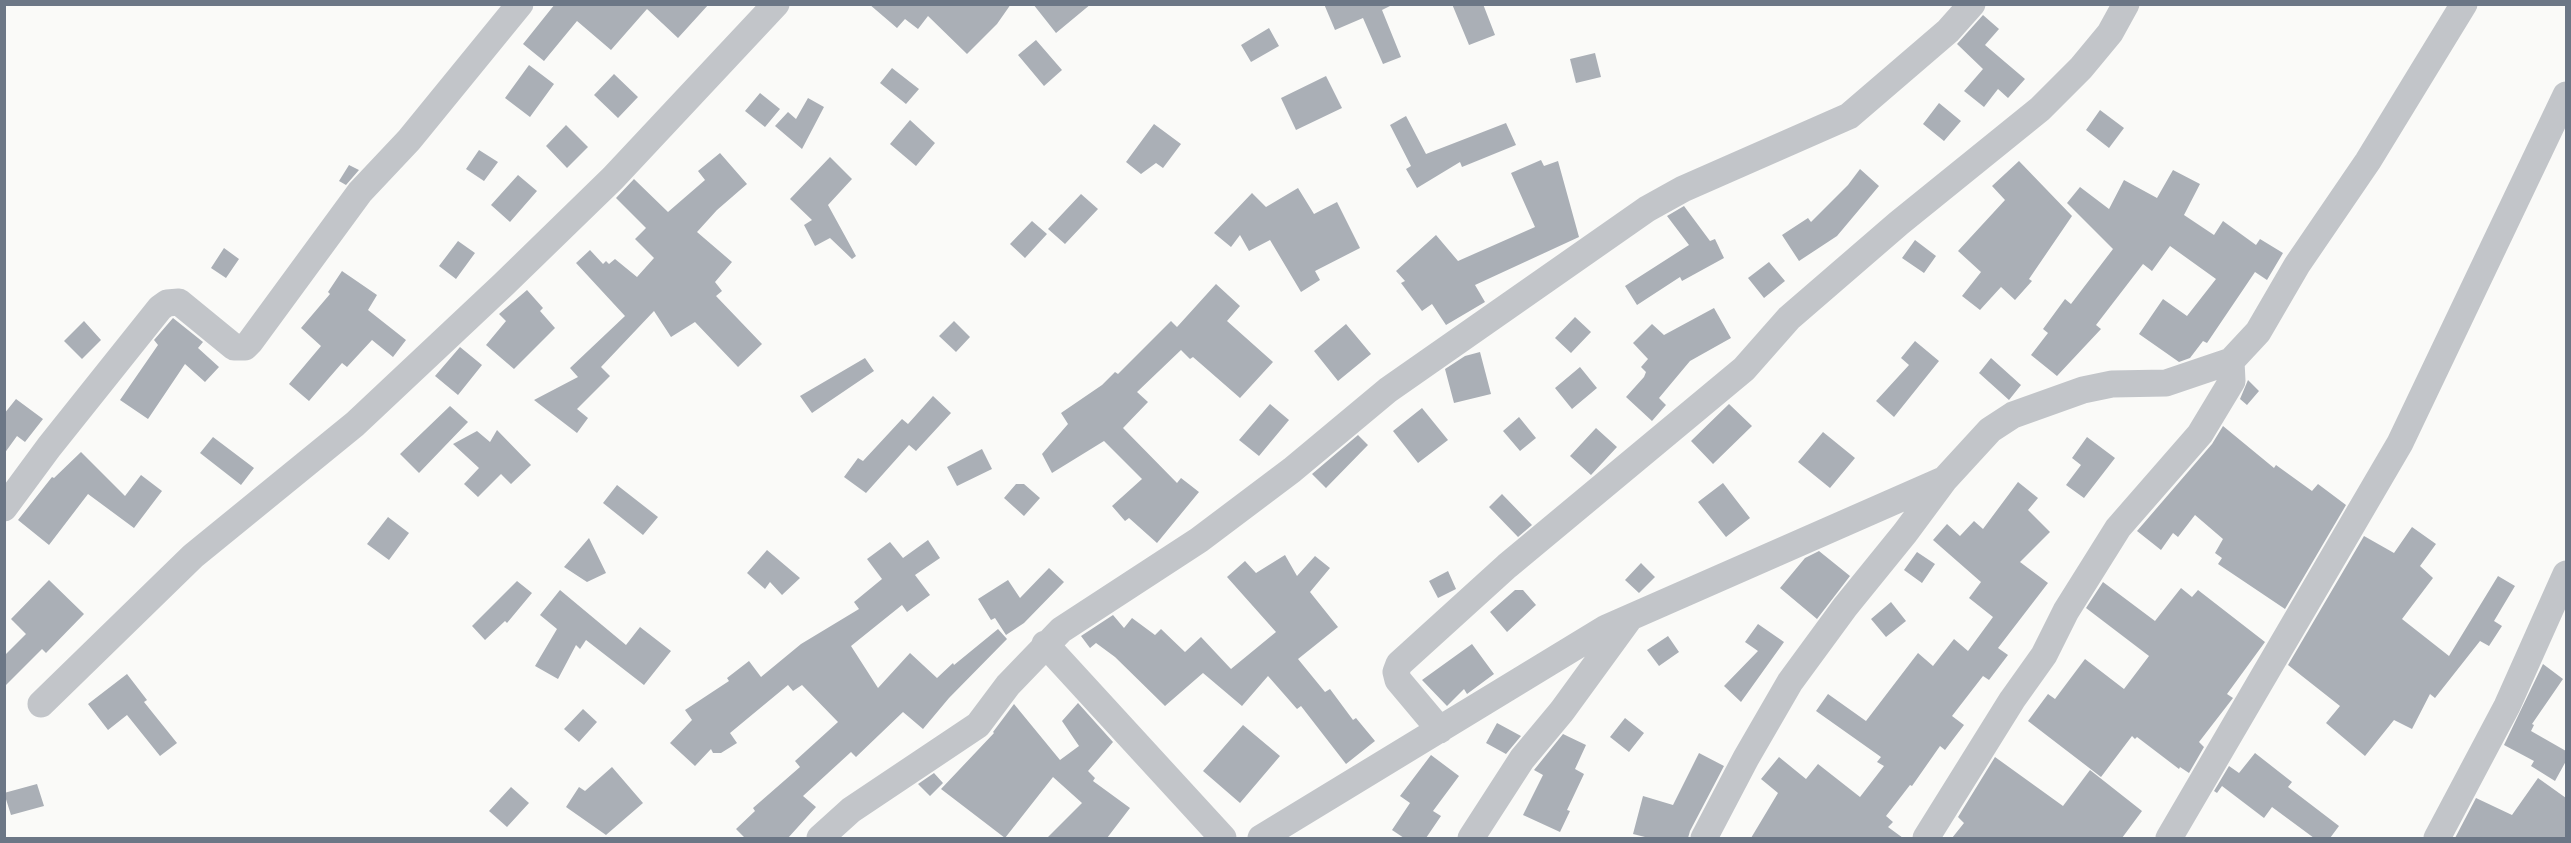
<!DOCTYPE html>
<style>
body{margin:0}
#map{position:relative;width:2571px;height:843px;overflow:hidden;background:#fafaf8;font-family:"Fira Sans Condensed",sans-serif}
canvas{display:block}
.frame{position:absolute;inset:0;border:6px solid #6c7786;pointer-events:none}
</style>
<div id="map">
<canvas width="2571" height="843"></canvas>
<div class="frame"></div>
</div>
<script>
const ctx = document.querySelector('canvas').getContext('2d');
ctx.lineJoin = 'round';
function fill(path, color) {
  ctx.fillStyle = color;
  ctx.fill(path, 'evenodd');
}
function poly(rows) {
  const path = new Path2D();
  for (const r of rows) {
    path.moveTo(r[0], r[1]);
    for (let i = 2; i < r.length; i += 2) path.lineTo(r[i], r[i + 1]);
  }
  return path;
}
function stroke(path, color, width, dash) {
  ctx.strokeStyle = color;
  ctx.lineWidth = width;
  ctx.lineCap = dash ? 'butt' : 'round';
  ctx.setLineDash(dash || []);
  ctx.stroke(path);
}
fill(poly([
 [555,4,709,4,678,38,647,9,611,50,577,21,544,61,523,44],
 [869,4,1011,4,997,24,967,54,928,16,918,29,905,19,897,28],
 [1033,4,1091,4,1056,33],
 [1324,4,1394,4,1382,10,1401,57,1383,64,1363,18,1335,30],
 [1452,4,1483,4,1495,35,1469,45],
 [1983,15,1999,29,1985,45,2025,79,2008,98,1998,89,1984,107,1964,91,1983,69,1957,44],
 [1269,28,1279,46,1251,62,1241,45],
 [1036,40,1062,70,1044,86,1018,55],
 [1595,53,1601,77,1576,83,1570,59],
 [529,65,554,84,530,117,505,98],
 [892,68,919,89,906,104,880,83],
 [614,74,638,97,618,118,594,95],
 [1326,76,1342,108,1296,130,1281,98],
 [760,93,780,109,765,127,745,111],
 [808,98,824,107,802,149,775,126,788,112,796,119],
 [1939,103,1961,121,1944,141,1923,124],
 [2100,110,2124,128,2109,148,2086,130],
 [1406,116,1426,154,1506,123,1516,145,1462,167,1460,162,1417,188,1406,169,1411,166,1390,125],
 [910,120,935,143,916,166,890,144],
 [1154,124,1181,144,1163,168,1156,163,1141,174,1126,162],
 [566,125,588,147,567,168,546,146],
 [479,150,498,162,484,181,466,169],
 [720,153,747,184,717,210,697,232,732,262,715,282,722,291,716,296,762,344,738,367,695,322,671,337,654,311,601,367,610,376,577,409,588,418,577,433,534,400,578,377,570,368,625,316,576,263,590,250,603,264,606,261,609,264,615,259,637,277,654,258,635,239,646,228,616,198,634,179,668,212,705,180,698,171],
 [830,157,852,179,828,205,856,256,852,259,830,238,815,246,804,225,812,220,790,199],
 [1541,160,1544,166,1558,161,1579,237,1475,285,1485,302,1446,325,1432,304,1422,311,1401,283,1405,281,1396,271,1436,235,1458,261,1535,227,1511,173],
 [2019,161,2072,216,2029,279,2032,281,2015,300,2001,287,1980,310,1962,296,1981,272,1958,251,2005,200,1992,186],
 [349,165,359,170,346,185,339,181],
 [1860,169,1879,186,1837,236,1799,261,1782,235,1808,218,1811,222,1848,185],
 [2173,170,2200,184,2184,215,2214,235,2223,221,2256,245,2260,239,2283,253,2267,280,2255,272,2207,343,2203,341,2190,358,2179,362,2139,334,2163,299,2187,316,2216,279,2170,246,2152,271,2143,264,2096,325,2101,329,2057,376,2031,355,2048,333,2043,329,2065,299,2071,304,2113,249,2067,203,2080,187,2109,209,2124,180,2157,198],
 [518,175,537,191,510,222,491,205],
 [1298,188,1314,214,1337,202,1360,248,1315,271,1320,280,1301,292,1270,240,1249,251,1240,235,1231,247,1214,233,1252,193,1266,207],
 [1081,194,1098,209,1065,244,1048,229],
 [1684,206,1710,241,1715,239,1724,258,1682,281,1680,277,1637,305,1625,286,1689,245,1667,216],
 [1032,221,1047,234,1025,258,1010,244],
 [1915,240,1936,256,1924,273,1902,258],
 [458,241,475,253,456,279,439,266],
 [224,248,239,259,226,278,211,268],
 [1769,262,1785,281,1764,298,1748,278],
 [342,271,377,295,368,310,406,340,393,357,372,340,347,367,342,363,309,401,289,384,321,346,301,328,330,294,328,292],
 [1216,284,1240,306,1227,321,1273,362,1240,398,1193,357,1190,359,1181,350,1137,392,1148,402,1123,428,1177,483,1181,478,1199,492,1157,543,1129,518,1125,521,1112,506,1142,479,1104,441,1052,473,1042,454,1068,424,1061,413,1102,385,1115,372,1118,374,1171,321,1177,327],
 [527,290,543,308,540,311,555,328,514,369,486,345,506,321,499,314],
 [1714,308,1731,338,1690,361,1659,398,1666,405,1652,421,1626,397,1644,377,1646,372,1641,367,1648,359,1633,343,1652,324,1664,335],
 [1575,317,1591,332,1571,353,1555,338],
 [173,318,203,342,198,348,219,367,205,382,185,364,148,419,120,400,158,345,154,340],
 [84,321,101,340,82,359,64,341],
 [954,321,970,337,956,352,939,336],
 [1346,324,1371,354,1338,381,1314,351],
 [1915,341,1939,361,1894,417,1876,401,1909,365,1901,358],
 [460,347,482,365,458,395,435,376],
 [1480,352,1491,394,1454,403,1445,369,1465,356],
 [865,358,874,371,812,413,800,396],
 [1991,358,2021,385,2009,400,1979,373],
 [1580,367,1597,388,1572,409,1555,388],
 [2248,380,2259,391,2247,405,2240,399],
 [933,396,951,413,916,451,909,445,866,493,844,477,858,458,863,461,902,419,908,424],
 [16,399,43,419,25,442,17,436,4,454,4,414],
 [1270,404,1289,420,1259,456,1239,440],
 [1729,404,1752,426,1713,464,1691,441],
 [450,406,468,422,419,473,400,454],
 [1422,408,1448,440,1418,463,1393,431],
 [1519,417,1536,438,1520,451,1503,431],
 [2223,426,2274,468,2276,465,2312,491,2318,484,2346,505,2285,609,2218,564,2222,558,2215,553,2223,539,2195,515,2178,537,2173,533,2161,550,2137,531,2212,444],
 [1596,428,1617,447,1591,475,1570,456],
 [497,430,531,465,511,484,501,474,478,497,464,484,479,468,453,444,477,431,490,442],
 [1823,432,1855,458,1830,488,1798,462],
 [1358,435,1368,445,1326,488,1312,474],
 [213,437,254,468,241,485,200,453],
 [2087,437,2115,458,2084,498,2066,485,2081,465,2072,458],
 [982,449,992,469,957,486,947,467],
 [81,452,125,496,141,475,162,491,134,528,88,494,49,545,18,520,52,477,54,478],
 [2018,482,2038,498,2028,510,2050,532,2020,562,2048,583,1998,648,2008,655,1989,680,1983,676,1952,716,1964,725,1945,750,1940,746,1912,786,1910,785,1886,816,1893,822,1888,827,1903,838,1751,838,1778,793,1761,779,1779,757,1806,779,1818,764,1860,797,1884,766,1877,762,1881,757,1816,711,1828,694,1866,721,1918,653,1933,666,1954,639,1968,651,1993,617,1969,598,1981,582,1933,540,1947,524,1960,536,1974,521,1983,529],
 [1723,483,1750,518,1726,537,1698,502],
 [1016,484,1024,484,1040,498,1024,516,1004,498],
 [617,485,658,517,643,535,603,503],
 [1502,494,1532,525,1518,537,1489,507],
 [388,517,409,533,389,560,367,544],
 [2412,527,2436,544,2420,566,2433,578,2402,619,2449,656,2498,576,2515,586,2494,621,2502,626,2489,646,2480,641,2435,698,2430,694,2412,729,2394,720,2365,756,2326,723,2340,706,2288,665,2364,536,2394,553],
 [589,538,606,573,587,582,564,567],
 [928,540,940,558,915,575,930,595,907,612,902,605,851,646,878,688,910,653,937,678,953,663,954,665,998,629,1007,639,949,698,923,729,903,712,856,757,851,752,803,796,816,807,788,838,745,838,736,829,755,811,753,808,800,767,795,761,838,722,802,685,793,691,788,685,730,733,737,743,721,753,713,753,711,749,695,766,670,743,692,720,685,710,729,681,727,678,749,661,761,677,801,644,859,609,854,602,882,579,867,559,890,542,903,558],
 [767,550,800,578,782,595,770,582,765,589,747,573],
 [1819,551,1850,576,1817,619,1780,588,1805,558],
 [1917,552,1935,564,1922,583,1904,570],
 [1285,555,1297,576,1315,556,1330,568,1310,592,1338,627,1298,659,1325,692,1330,689,1353,720,1356,718,1375,741,1346,764,1301,706,1297,709,1268,676,1242,706,1203,673,1165,706,1115,657,1096,643,1090,648,1081,636,1113,615,1124,628,1132,618,1155,635,1161,629,1185,652,1201,637,1231,669,1276,632,1227,577,1245,561,1256,573],
 [1641,563,1655,577,1639,593,1625,580],
 [1049,568,1064,582,1024,623,1006,635,995,618,991,620,978,599,1008,580,1020,598],
 [1448,571,1456,589,1438,598,1429,581],
 [49,580,84,614,46,653,42,649,4,687,4,656,26,634,11,619],
 [517,581,532,593,507,623,505,621,485,640,472,626],
 [2103,582,2155,621,2181,588,2192,597,2198,590,2265,642,2227,694,2233,698,2199,742,2204,747,2189,773,2180,767,2179,769,2137,737,2135,739,2132,736,2101,777,2028,721,2048,694,2055,699,2085,659,2124,689,2149,656,2086,608],
 [560,590,626,645,640,627,671,651,644,685,586,640,580,649,576,645,558,679,535,666,557,629,540,615],
 [1515,590,1523,590,1536,605,1507,632,1490,612],
 [1891,602,1906,621,1886,637,1871,619],
 [1758,624,1784,642,1741,702,1724,686,1758,651,1745,642],
 [1668,636,1679,652,1659,666,1647,650],
 [1472,644,1494,674,1467,694,1464,689,1447,706,1422,680],
 [2543,664,2563,679,2532,724,2534,725,2531,731,2566,751,2566,761,2555,781,2531,766,2534,761,2504,745],
 [127,674,147,700,144,702,177,743,160,756,127,715,108,730,88,704],
 [1078,703,1113,742,1088,771,1095,778,1093,781,1130,808,1107,838,1047,838,1082,803,1053,777,1005,838,941,789,994,733,993,732,1014,704,1060,760,1079,746,1062,721],
 [583,709,597,722,579,742,564,729],
 [1625,718,1644,733,1629,752,1610,737],
 [1497,723,1521,736,1506,754,1486,743],
 [1243,725,1280,756,1240,803,1203,771],
 [1563,734,1586,745,1575,769,1584,774,1567,810,1570,811,1560,832,1523,815,1543,775,1534,770],
 [1699,753,1724,766,1690,831,1688,838,1649,838,1633,834,1643,796,1673,805],
 [2255,753,2292,782,2288,787,2339,826,2330,838,2314,838,2272,807,2264,818,2222,786,2217,793,2214,791,2229,766,2239,773],
 [1431,755,1459,776,1433,811,1441,816,1426,838,1404,838,1392,830,1410,803,1400,796],
 [1995,757,2063,806,2090,770,2142,811,2122,838,1952,838,1964,823,1958,817],
 [612,767,643,803,606,835,566,807,579,787,585,791],
 [934,773,943,783,930,796,918,784],
 [2538,778,2566,798,2566,838,2455,838,2476,798,2512,815],
 [37,784,44,806,11,815,4,793],
 [511,787,529,803,507,827,489,811]
]), '#aaafb6');
stroke(poly([
 [4,508,49,447,160,308,167,303,179,302,234,347,245,347,250,342,360,192,409,140,520,4],
 [1045,644,1223,838],
 [41,704,193,556,355,424,504,284,613,178,776,4],
 [1440,730,1398,680,1396,672,1399,664,1507,566,1744,369,1789,318,1899,223,2040,109,2081,68,2110,33,2126,4],
 [820,838,851,810,978,725,1008,685,1061,630,1199,540,1292,470,1388,390,1647,209,1683,189,1849,116,1948,31,1972,4],
 [1261,838,1606,628,1945,479],
 [1471,838,1522,759,1562,711,1629,619],
 [1704,838,1746,758,1790,682,1845,607,1905,533,1945,479,1990,430,2013,415,2083,390,2112,384,2166,383,2231,361],
 [1926,838,2012,700,2044,655,2066,611,2118,528,2200,434,2232,381,2231,361,2258,332,2297,265,2368,161,2464,4],
 [2169,838,2400,443,2566,95],
 [2437,838,2507,706,2566,574]
]), '#c2c5c9', 27);
</script>
